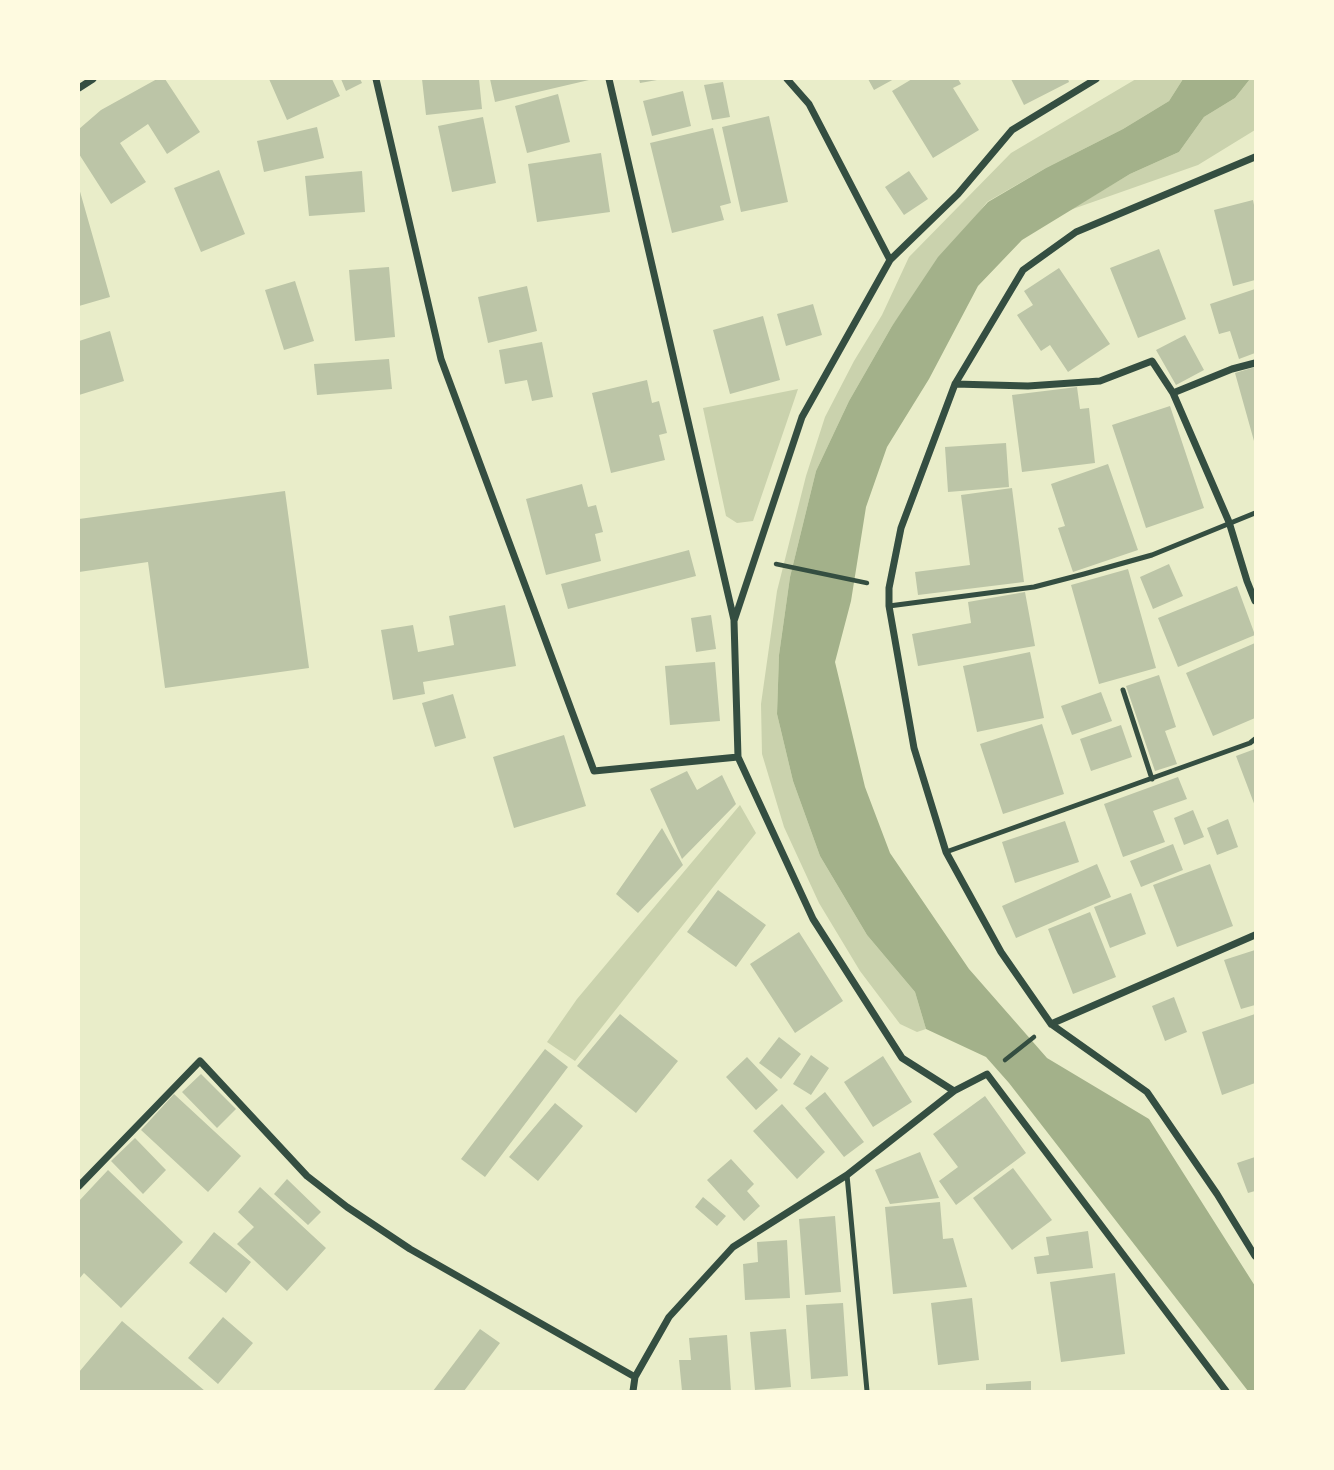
<!DOCTYPE html>
<style>
body{margin:0}
#map{position:relative;width:1334px;height:1470px;overflow:hidden;background:#e9edc9;font-family:"Fira Sans",sans-serif}
canvas{display:block}
.frame{position:absolute;inset:0;border:80px solid #fefae0;pointer-events:none}
</style>
<div id="map">
<canvas width="1334" height="1470"></canvas>
<div class="frame"></div>
</div>
<script>
const ctx = document.querySelector('canvas').getContext('2d');
ctx.lineJoin = 'round';
function fill(path, color) {
  ctx.fillStyle = color;
  ctx.fill(path, 'evenodd');
}
function poly(rows) {
  const path = new Path2D();
  for (const r of rows) {
    path.moveTo(r[0], r[1]);
    for (let i = 2; i < r.length; i += 2) path.lineTo(r[i], r[i + 1]);
  }
  return path;
}
function stroke(path, color, width, dash) {
  ctx.strokeStyle = color;
  ctx.lineWidth = width;
  ctx.lineCap = dash ? 'butt' : 'round';
  ctx.setLineDash(dash || []);
  ctx.stroke(path);
}
fill(poly([
 [1136,79,1183,79,1169,101,1123,129,1046,168,987,202,892,326,849,401,816,471,790,577,779,655,777,714,793,781,820,856,867,935,915,992,926,1029,917,1032,900,1024,860,971,819,903,784,827,762,754,761,704,777,591,806,476,825,417,854,361,882,315,909,257,1011,153],
 [1250,79,1255,79,1255,130,1198,165,1070,210,1130,174,1179,152,1204,117,1235,98],
 [798,389,753,521,737,523,726,516,703,408],
 [740,805,756,833,575,1061,547,1042,577,999]
]), '#cad2ad');
fill(poly([
 [1183,79,1250,79,1235,98,1204,117,1179,152,1130,174,1022,240,978,286,929,379,887,447,866,507,851,601,835,662,865,787,890,853,969,969,1047,1058,1149,1119,1255,1286,1255,1391,1248,1391,1009,1083,986,1057,926,1029,915,992,867,935,820,856,793,781,777,714,779,655,790,577,816,471,849,401,892,326,938,257,988,202,1046,168,1123,129,1169,101]
]), '#a3b18a');
fill(poly([
 [157,79,165,79,200,132,167,154,148,124,120,143,146,182,111,204,79,154,79,129,101,110],
 [269,79,332,79,340,96,287,120],
 [341,79,360,79,362,83,346,91],
 [422,79,479,79,482,109,426,115],
 [490,79,589,79,589,80,495,102],
 [639,79,657,79,657,80,640,83],
 [868,79,894,79,874,90],
 [912,79,958,79,961,84,953,88,979,130,933,158,892,91],
 [1011,79,1068,79,1069,82,1024,105],
 [723,82,730,117,712,120,704,85],
 [683,91,691,126,652,136,643,101],
 [558,94,570,142,527,153,515,106],
 [769,116,788,202,741,212,722,127],
 [483,117,496,183,452,192,438,126],
 [317,127,324,158,264,172,257,141],
 [713,128,731,203,720,206,724,220,672,233,650,143],
 [601,153,610,212,537,222,528,164],
 [219,170,245,234,201,252,174,188],
 [362,171,365,212,309,216,305,176],
 [909,171,928,199,904,215,885,187],
 [79,188,110,297,79,306],
 [1253,200,1255,210,1255,280,1233,286,1214,210],
 [1159,249,1186,319,1138,338,1110,268],
 [389,267,395,337,355,341,349,270],
 [1059,268,1110,344,1068,372,1050,345,1041,351,1017,315,1033,305,1024,291],
 [295,281,314,341,284,350,265,290],
 [527,286,537,331,488,343,478,297],
 [1255,289,1255,353,1239,359,1230,331,1219,334,1210,304],
 [813,304,822,335,786,346,777,314],
 [763,316,780,380,730,394,713,330],
 [110,331,124,381,79,395,79,341],
 [1185,335,1204,370,1176,385,1156,350],
 [542,342,553,397,532,401,527,380,505,384,499,350],
 [389,359,392,389,317,395,314,364],
 [1255,367,1255,441,1254,441,1235,373],
 [647,380,652,403,659,401,667,433,659,435,665,460,611,473,592,393],
 [1077,387,1080,409,1089,408,1095,463,1022,472,1012,395],
 [1170,406,1204,508,1146,528,1112,425],
 [1006,443,1009,487,948,492,945,447],
 [1108,464,1138,550,1073,572,1058,528,1065,526,1051,484],
 [582,484,588,507,596,505,603,532,595,534,601,561,546,575,526,499],
 [1012,488,1024,582,918,595,915,572,970,565,961,495],
 [285,491,309,668,165,688,148,562,79,572,79,519],
 [689,550,696,576,568,609,561,584],
 [1169,564,1183,596,1153,609,1140,577],
 [1128,569,1156,668,1099,684,1071,585],
 [1237,586,1255,635,1178,667,1158,618],
 [1025,592,1035,646,918,666,912,634,971,623,968,602],
 [505,605,516,666,423,682,425,694,393,700,381,630,413,625,418,652,454,645,449,616],
 [711,615,716,649,696,652,691,618],
 [1255,643,1255,718,1213,736,1186,673],
 [1030,652,1044,718,977,732,963,666],
 [715,662,720,721,670,725,665,666],
 [1159,675,1176,727,1165,731,1177,764,1155,771,1126,686],
 [1101,692,1112,721,1072,735,1061,706],
 [453,694,466,738,435,747,422,703],
 [1042,724,1064,794,1003,814,980,744],
 [1121,725,1132,757,1091,771,1080,739],
 [564,735,586,806,514,828,493,757],
 [1255,749,1255,806,1236,756],
 [687,771,697,790,722,775,736,804,682,859,650,789],
 [1178,777,1187,799,1153,811,1165,842,1123,857,1104,804],
 [1193,810,1204,837,1184,845,1174,818],
 [1228,819,1238,847,1217,855,1207,828],
 [1065,821,1079,862,1015,883,1002,842],
 [662,828,683,865,638,913,616,894],
 [1173,844,1183,870,1141,887,1130,861],
 [1097,864,1111,897,1016,938,1002,906],
 [1210,864,1233,926,1177,947,1153,885],
 [718,890,766,925,736,967,687,932],
 [1131,893,1146,934,1110,948,1094,907],
 [1090,912,1116,977,1073,994,1048,929],
 [799,932,843,1001,795,1033,750,964],
 [1255,950,1255,1005,1241,1009,1224,960],
 [1174,997,1187,1032,1165,1041,1152,1006],
 [620,1014,678,1061,636,1113,577,1066],
 [1255,1014,1255,1083,1222,1095,1202,1032],
 [779,1037,801,1054,781,1079,759,1063],
 [545,1049,568,1067,485,1177,461,1159],
 [811,1055,829,1068,811,1095,793,1084],
 [883,1056,912,1102,873,1127,844,1082],
 [747,1057,778,1090,756,1110,726,1077],
 [201,1074,236,1109,217,1128,182,1092],
 [825,1092,864,1142,844,1157,805,1108],
 [174,1094,241,1156,208,1192,141,1130],
 [985,1096,1026,1153,956,1205,939,1181,958,1167,933,1134],
 [555,1103,583,1126,538,1181,509,1157],
 [782,1104,825,1152,797,1179,753,1131],
 [135,1138,166,1170,143,1194,111,1161],
 [920,1152,939,1198,890,1204,875,1170],
 [1255,1157,1255,1191,1248,1193,1237,1163],
 [731,1159,754,1184,747,1191,760,1206,744,1221,707,1180],
 [1013,1168,1052,1220,1012,1250,973,1198],
 [108,1170,183,1242,121,1308,84,1273,79,1279,79,1201],
 [287,1179,321,1212,308,1225,274,1194],
 [260,1187,326,1248,287,1291,237,1244,254,1227,238,1212],
 [703,1197,726,1216,717,1226,695,1207],
 [940,1202,943,1239,953,1238,967,1287,893,1294,885,1207],
 [835,1216,841,1292,805,1295,799,1219],
 [1088,1231,1093,1268,1037,1274,1034,1257,1049,1255,1046,1237],
 [214,1232,251,1262,226,1293,189,1263],
 [787,1240,790,1298,745,1300,743,1264,758,1262,757,1242],
 [1115,1273,1125,1354,1061,1362,1050,1282],
 [972,1298,979,1360,938,1365,931,1303],
 [843,1303,848,1376,811,1379,806,1305],
 [223,1317,253,1343,218,1384,188,1358],
 [122,1321,205,1391,79,1391,79,1372],
 [480,1329,500,1343,464,1391,433,1391],
 [786,1329,791,1387,755,1390,750,1332],
 [727,1335,731,1391,682,1391,679,1360,691,1360,689,1338],
 [1031,1381,1031,1391,986,1391,986,1384]
]), '#bcc5a7');
stroke(poly([
 [776,564,867,583],
 [1005,1060,1034,1037]
]), '#344e41', 4.5);
stroke(poly([
 [889,606,1034,587,1084,574,1152,555,1255,513],
 [1123,690,1152,779],
 [946,852,1250,743,1255,739],
 [847,1175,867,1391]
]), '#344e41', 5);
stroke(poly([
 [376,79,441,359,594,771,738,757],
 [609,79,734,620],
 [787,79,809,104,890,260],
 [79,88,93,79],
 [1255,157,1076,232,1023,270,955,384,901,528,889,588,889,606,914,748,946,852,1001,952,1051,1024,1147,1092,1217,1194,1255,1256],
 [955,384,1028,386,1100,381,1152,361,1173,393,1229,522,1247,581,1255,601],
 [1173,393,1232,369,1255,363],
 [1051,1024,1255,935],
 [954,1091,902,1058,813,919,738,757,734,621,802,417,890,260,958,194,1012,130,1096,79],
 [79,1186,200,1061,307,1176,347,1207,410,1249,635,1377],
 [633,1391,635,1377,669,1317,733,1247,847,1175,954,1091,987,1074,1226,1391]
]), '#344e41', 7);
</script>
